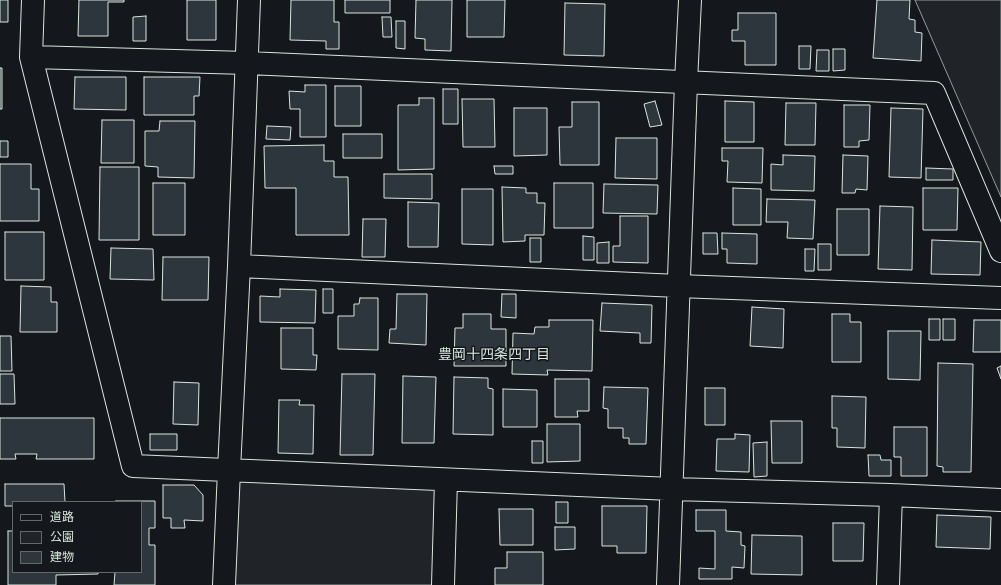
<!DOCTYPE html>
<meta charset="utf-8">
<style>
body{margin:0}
#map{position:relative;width:1001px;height:585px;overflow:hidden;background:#14181c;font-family:Spectral,"Noto Sans JP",serif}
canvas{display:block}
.legend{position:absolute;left:12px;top:501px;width:130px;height:72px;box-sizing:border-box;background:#14181c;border:1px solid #626a69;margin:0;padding:5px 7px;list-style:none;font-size:12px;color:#d8e6dc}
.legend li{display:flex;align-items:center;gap:8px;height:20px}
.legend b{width:20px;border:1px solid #626a69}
</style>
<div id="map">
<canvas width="1001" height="585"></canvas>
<ul class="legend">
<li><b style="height:5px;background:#14181c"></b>道路</li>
<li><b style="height:11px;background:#202428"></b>公園</li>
<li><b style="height:11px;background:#2c363c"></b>建物</li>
</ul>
</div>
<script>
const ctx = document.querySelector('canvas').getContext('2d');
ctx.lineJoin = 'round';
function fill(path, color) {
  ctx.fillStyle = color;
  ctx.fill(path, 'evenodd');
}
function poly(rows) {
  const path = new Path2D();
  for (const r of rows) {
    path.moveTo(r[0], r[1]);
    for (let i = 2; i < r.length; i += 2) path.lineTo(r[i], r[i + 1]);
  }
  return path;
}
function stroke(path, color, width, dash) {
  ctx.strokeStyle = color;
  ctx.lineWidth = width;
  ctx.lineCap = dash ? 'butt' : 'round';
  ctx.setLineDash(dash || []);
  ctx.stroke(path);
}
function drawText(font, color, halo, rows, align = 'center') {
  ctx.font = font + ' Spectral,"Noto Sans JP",serif';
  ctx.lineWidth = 3;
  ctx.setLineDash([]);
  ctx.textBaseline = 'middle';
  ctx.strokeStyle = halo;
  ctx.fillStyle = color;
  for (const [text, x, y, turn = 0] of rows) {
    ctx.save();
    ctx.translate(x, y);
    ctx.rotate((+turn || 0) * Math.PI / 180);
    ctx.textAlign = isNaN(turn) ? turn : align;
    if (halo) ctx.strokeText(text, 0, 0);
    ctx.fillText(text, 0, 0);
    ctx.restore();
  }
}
const green = poly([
 [915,0,1001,0,1001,197,915,0],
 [229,470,446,480,443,585,224,585,229,470]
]);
fill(green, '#202428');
stroke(green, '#939e99', 1);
const building = poly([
 [0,0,8,0,8,22,0,22,0,0],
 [79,0,124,0,124,2,108,2,108,36,78,36,79,0],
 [187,0,216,0,216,40,187,40,187,0],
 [291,0,334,0,334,22,339,22,339,49,326,49,326,41,290,40,291,0],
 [345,0,390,0,390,13,345,13,345,0],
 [416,0,452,0,451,51,425,50,425,39,415,38,416,0],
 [467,0,505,0,504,37,467,37,467,0],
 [877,0,910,0,909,19,915,20,915,32,922,33,921,61,873,58,877,0],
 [565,3,605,4,604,56,564,55,565,3],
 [738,13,776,13,776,65,745,65,745,41,732,41,732,30,738,30,738,13],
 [146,16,146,41,133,41,133,17,146,16],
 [382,17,391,17,392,37,383,37,382,17],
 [396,21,405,21,405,49,396,48,396,21],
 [799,46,811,46,810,69,799,69,799,46],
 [833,49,845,49,845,70,833,71,833,49],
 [817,50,829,50,829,71,816,71,817,50],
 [0,68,2,68,2,109,0,109,0,68],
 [75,77,126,77,126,110,74,109,75,77],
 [144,77,200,77,199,96,194,96,194,115,144,115,144,77],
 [305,85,326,85,326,137,300,137,300,109,290,109,289,91,305,92,305,85],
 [335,86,361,86,361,126,335,126,335,86],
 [443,89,458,89,458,124,443,124,443,89],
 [419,98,434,98,434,169,398,170,398,105,419,105,419,98],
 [462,99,494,99,495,147,463,147,462,99],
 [655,101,662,125,650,127,644,104,655,101],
 [725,101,754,102,754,142,725,142,725,101],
 [572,102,599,102,599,165,560,165,559,127,572,127,572,102],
 [786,103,816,103,815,145,785,145,786,103],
 [844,105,870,105,869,140,859,141,859,147,844,147,844,105],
 [514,108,547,108,547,155,514,156,514,108],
 [891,108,923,109,921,178,889,177,891,108],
 [102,120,134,120,134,163,101,163,102,120],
 [160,121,195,121,194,178,158,177,158,167,145,166,145,131,159,131,160,121],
 [267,126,291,127,290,140,266,139,267,126],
 [343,134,382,134,382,158,343,158,343,134],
 [616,138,657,138,657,179,615,178,616,138],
 [0,141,8,141,8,157,0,157,0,141],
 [324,145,324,161,334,161,334,177,348,177,349,235,296,235,296,188,265,188,264,146,324,145],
 [722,148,763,148,762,183,727,182,728,161,722,161,722,148],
 [783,155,815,156,814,191,771,190,771,164,783,165,783,155],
 [843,155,868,156,867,190,856,189,855,193,842,193,843,155],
 [0,164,31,164,31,189,39,189,39,221,0,221,0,164],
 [494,166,513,166,513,174,495,174,494,166],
 [100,167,139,167,139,240,99,240,100,167],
 [926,168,953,169,953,180,926,180,926,168],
 [384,174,432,174,432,199,384,198,384,174],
 [153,183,185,183,185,235,153,235,153,183],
 [554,183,593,183,593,228,554,228,554,183],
 [604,184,658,185,657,214,603,213,604,184],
 [502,187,526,188,526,193,537,193,537,203,545,203,544,235,525,235,525,241,503,242,502,187],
 [733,188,761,189,761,225,733,225,733,188],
 [923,188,958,188,957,230,923,230,923,188],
 [462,189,493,189,493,245,462,244,462,189],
 [767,199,815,200,813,239,787,238,788,222,766,222,767,199],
 [408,202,439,203,438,247,408,247,408,202],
 [880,206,913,207,912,270,878,269,880,206],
 [837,209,869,209,869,255,837,255,837,209],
 [620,216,648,216,648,263,613,262,613,246,620,246,620,216],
 [363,219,386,219,385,257,362,257,363,219],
 [5,232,44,232,44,280,5,280,5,232],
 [703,233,717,233,718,254,703,254,703,233],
 [722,233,757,234,757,264,727,263,727,249,722,249,722,233],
 [583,236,594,237,594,260,583,260,583,236],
 [530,238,541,238,541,262,530,262,530,238],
 [932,240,981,242,980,275,931,274,932,240],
 [609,242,609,263,597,263,597,243,609,242],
 [818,244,831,244,831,270,818,270,818,244],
 [111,248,153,249,154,280,110,279,111,248],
 [805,249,815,249,814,271,805,271,805,249],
 [163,257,209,257,208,300,162,300,163,257],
 [21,286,51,287,51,302,57,302,57,332,20,332,21,286],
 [280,289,316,290,315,323,260,322,260,296,280,297,280,289],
 [323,289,333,289,333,313,323,313,323,289],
 [397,294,427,294,426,345,389,343,390,329,396,329,397,294],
 [502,294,516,294,516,318,501,317,502,294],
 [360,298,378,298,378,350,338,349,338,316,354,316,354,304,359,304,360,298],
 [602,303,652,305,651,343,640,343,640,333,600,331,602,303],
 [752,307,784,309,783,348,750,346,752,307],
 [463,314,491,314,491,329,506,329,506,366,454,366,455,328,463,328,463,314],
 [832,314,850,314,850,322,861,322,861,362,832,362,832,314],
 [929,319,940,319,940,340,929,340,929,319],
 [943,319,955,319,955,340,943,340,943,319],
 [549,320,593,320,592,371,547,370,548,375,512,374,513,333,534,334,535,327,549,327,549,320],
 [974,320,1001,320,1001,352,973,352,974,320],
 [281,328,313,328,313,355,317,355,316,370,281,369,281,328],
 [888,331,921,331,920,380,888,379,888,331],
 [0,336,11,336,12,371,0,371,0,336],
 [938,363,973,364,971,472,943,472,943,467,937,466,938,363],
 [1001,366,1001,379,997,368,1001,366],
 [0,374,14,374,15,404,0,404,0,374],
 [342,374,375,374,373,455,340,455,342,374],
 [403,376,436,377,434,443,402,443,403,376],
 [454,377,488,378,488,388,493,389,493,435,453,434,454,377],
 [555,379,589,379,589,411,577,411,578,417,555,417,555,379],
 [174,382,199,383,198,425,173,424,174,382],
 [604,387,648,388,646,444,629,444,629,438,623,438,623,428,608,428,608,409,603,408,604,387],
 [705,388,725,388,725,425,705,425,705,388],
 [503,389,537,390,537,427,503,427,503,389],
 [832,396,866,397,865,448,837,447,837,428,832,428,832,396],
 [279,400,300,400,299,405,314,405,313,454,278,453,279,400],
 [0,418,94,418,94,459,36,459,37,454,15,454,16,459,0,459,0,418],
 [771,421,802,421,802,463,772,463,771,421],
 [547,424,580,424,580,461,547,462,547,424],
 [894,427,927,427,927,476,901,476,901,457,894,457,894,427],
 [150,434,177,434,177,450,150,450,150,434],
 [735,434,750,435,749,472,716,471,717,439,735,439,735,434],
 [532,441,543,441,543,463,532,463,532,441],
 [767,442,767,476,754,477,753,443,767,442],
 [868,455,880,455,881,460,891,460,891,476,869,476,868,455],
 [5,484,64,484,65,502,13,502,13,506,5,506,5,484],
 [163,485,194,485,203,495,203,521,184,520,185,528,171,528,171,518,163,518,163,485],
 [116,501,155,501,155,528,149,528,149,545,155,545,155,585,114,585,115,572,141,572,141,502,116,502,116,501],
 [556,502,568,502,568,523,556,523,556,502],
 [602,506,647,506,646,553,617,553,617,546,602,546,602,506],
 [499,509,533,509,533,545,500,545,499,509],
 [696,510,726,510,726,531,741,532,741,545,745,546,744,568,732,567,732,579,699,579,699,568,715,569,715,531,696,531,696,510],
 [937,515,991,517,990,549,936,547,937,515],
 [833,523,864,523,863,561,833,561,833,523],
 [555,527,575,527,575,549,555,550,555,527],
 [8,531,13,531,13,572,98,572,98,574,56,575,56,585,8,585,8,531],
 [752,535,802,536,802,575,751,574,752,535],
 [507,552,543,552,543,585,495,585,495,568,507,568,507,552]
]);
fill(building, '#2c363c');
stroke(building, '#d8e6dc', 1);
const minor = poly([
 [33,0,31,57,133,466,672,489,891,495,1001,500],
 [31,57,247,63,934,93,1001,251],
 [239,266,678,286,1001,298],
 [224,585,229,470,239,266,249,0],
 [443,585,446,480],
 [668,585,686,82,690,0],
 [888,585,891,495]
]);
stroke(minor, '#d8e6dc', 24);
stroke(minor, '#14181c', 22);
drawText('14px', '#d8e6dc', '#14181c', [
 ["豊岡十四条四丁目",494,356]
]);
</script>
